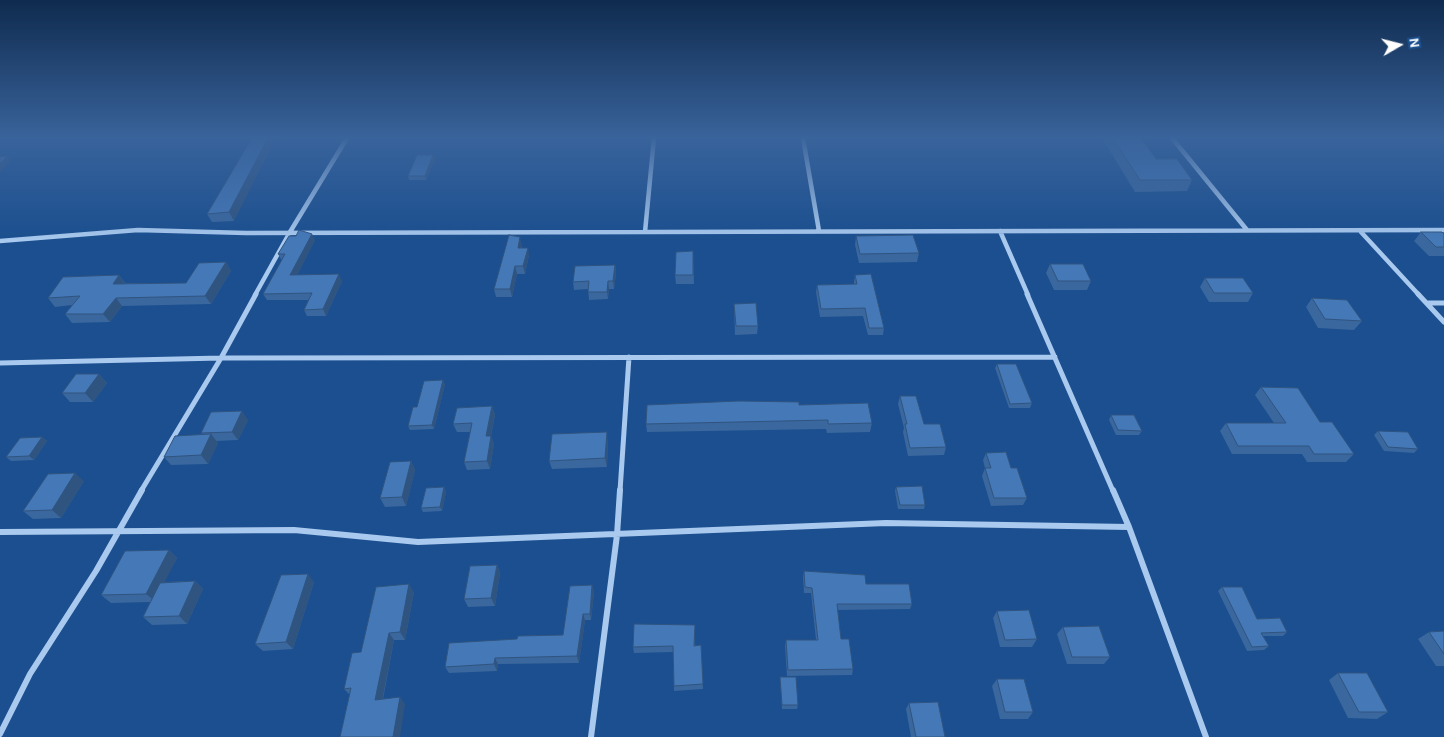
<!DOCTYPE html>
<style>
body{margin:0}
#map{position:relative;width:1444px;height:737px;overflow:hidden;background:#1b4f8f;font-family:Karla,sans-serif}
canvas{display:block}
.north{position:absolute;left:1374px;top:20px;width:50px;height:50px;-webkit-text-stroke:4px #1b4f8f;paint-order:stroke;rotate:82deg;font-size:14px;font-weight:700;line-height:20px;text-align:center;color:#fff}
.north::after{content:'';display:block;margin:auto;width:18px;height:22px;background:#fff;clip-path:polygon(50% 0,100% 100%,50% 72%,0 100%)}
</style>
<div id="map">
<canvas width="1444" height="737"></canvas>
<div class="north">N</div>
</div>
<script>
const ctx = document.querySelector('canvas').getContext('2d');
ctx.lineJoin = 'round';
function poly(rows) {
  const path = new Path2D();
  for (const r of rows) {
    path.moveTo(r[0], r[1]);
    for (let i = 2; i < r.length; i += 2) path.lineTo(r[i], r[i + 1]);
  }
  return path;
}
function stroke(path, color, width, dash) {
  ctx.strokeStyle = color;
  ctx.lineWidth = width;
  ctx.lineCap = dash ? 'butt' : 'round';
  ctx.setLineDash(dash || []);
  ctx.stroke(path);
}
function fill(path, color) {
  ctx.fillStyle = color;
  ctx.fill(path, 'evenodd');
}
stroke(poly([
 [803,138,819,231],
 [1172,138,1247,230],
 [1000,231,1028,295],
 [645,232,654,138],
 [1361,232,1419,295],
 [0,241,138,230,246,233,1444,230],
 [255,295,290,232,347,138]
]), '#a9c9ee', 4.5);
stroke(poly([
 [1027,294,1113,491],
 [1418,294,1444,322],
 [1427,303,1444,303],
 [0,363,221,358,1055,357],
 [141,491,221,358,256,294],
 [620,491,629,357]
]), '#a9c9ee', 5);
stroke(poly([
 [1113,490,1129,527,1206,737],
 [0,532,294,530,418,542,886,523,1129,527],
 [0,734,30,674,96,571,142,490],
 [591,737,617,535,620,490]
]), '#a9c9ee', 6);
fill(poly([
 [252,138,234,221,212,222,207,214],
 [1102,138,1141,138,1156,159,1192,180,1187,191,1135,192],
 [433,155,435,159,426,180,409,180,408,176],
 [1421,232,1444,234,1444,256,1429,256,1414,241],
 [856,236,919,253,917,262,859,263,855,245],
 [315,240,297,275,342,281,326,316,307,316,304,310,308,300,267,300,263,294,282,261,278,254],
 [522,245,522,248,529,255,525,274,517,274,512,297,496,297,494,289],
 [693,251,694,284,676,284,675,275],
 [226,262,231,271,211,304,122,306,110,322,72,323,65,314,72,305,55,307,48,298,119,275,125,283,186,283],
 [1050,264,1091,281,1087,290,1054,290,1046,273],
 [615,265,616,273,614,289,609,289,608,299,589,300,588,289,574,290,573,282],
 [855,275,884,328,883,335,868,335,863,316,820,317,816,292,817,285,854,284,854,282],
 [1205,278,1253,293,1248,302,1209,302,1200,287],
 [1312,298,1362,321,1354,330,1318,328,1306,307],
 [734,304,758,326,757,334,735,335],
 [997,364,1032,403,1030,408,1009,408,995,368],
 [99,374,107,383,93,402,70,402,62,393],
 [445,384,434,429,410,430,408,426,417,407],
 [1261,387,1320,422,1354,454,1346,462,1307,462,1302,454,1232,454,1220,431,1226,423,1274,423,1255,395],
 [900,396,924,424,946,447,944,455,908,456,903,432,904,428,898,404],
 [799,405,872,423,870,432,827,433,826,429,647,432,646,424],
 [492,406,495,415,491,436,494,444,490,469,467,470,464,462,470,432,457,432,453,424],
 [1111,415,1142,431,1139,435,1116,435,1109,420],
 [248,420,238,440,216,441,218,443,208,464,171,465,164,457,202,435,201,433],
 [1378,431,1418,449,1414,453,1384,451,1374,435],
 [42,437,47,441,34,460,11,461,6,457],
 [608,441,607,467,552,469,549,461],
 [986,453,1011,468,1027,498,1023,505,991,506,982,476,985,468,983,460],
 [411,461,415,470,406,506,385,507,380,498],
 [84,481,61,518,33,519,23,511],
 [444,487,446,492,442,511,423,512,421,508],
 [896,487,925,505,924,509,898,509,895,491],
 [169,550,177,558,164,582,195,581,203,589,187,624,152,625,143,617,150,602,111,603,101,595],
 [497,565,500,573,495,606,468,607,464,599],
 [804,571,866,584,912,604,910,609,837,610,841,639,853,669,852,675,787,676,785,646,786,640,816,640,811,593,804,593,803,577],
 [314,582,293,649,263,651,255,644],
 [592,585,594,592,591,620,585,620,579,663,498,664,497,671,449,673,445,667,563,635],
 [1222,587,1257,619,1287,632,1283,636,1263,636,1269,646,1264,650,1247,651,1218,591],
 [414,592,405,640,394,640,383,699,405,704,350,695,344,689,361,652],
 [997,611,1037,639,1032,647,1000,647,993,618],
 [1063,627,1110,657,1104,664,1067,664,1057,634],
 [695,631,695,645,701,645,703,689,674,691,673,652,634,653,633,647],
 [1444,631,1444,666,1436,666,1418,639,1429,632],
 [1338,673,1388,712,1377,719,1348,718,1329,680],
 [780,677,798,705,797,709,782,709],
 [997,679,1033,712,1028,719,1000,719,992,686],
 [909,703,945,737,911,737,906,709]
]), '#3a679d');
fill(poly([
 [268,138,276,138,234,221,229,212],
 [433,155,435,159,426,180,425,176],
 [7,156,10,161,0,172,0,164],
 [312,234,315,240,294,282,290,275],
 [520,237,522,245,520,255,518,248],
 [528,248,529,255,525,274,523,266],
 [226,262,231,271,211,304,205,296],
 [615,265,616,273,614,289,613,281],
 [515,266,517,274,512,297,510,289],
 [339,274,342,281,326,316,323,309],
 [119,275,125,284,113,284],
 [608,281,609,289,608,299,607,292],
 [116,298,122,306,110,322,103,314],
 [99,374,107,383,93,402,85,393],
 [443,380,445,384,434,429,432,425],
 [492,406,495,415,489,445,486,436],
 [242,411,248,420,238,440,232,432],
 [607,432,608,441,607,467,605,458],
 [211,434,218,443,208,464,201,455],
 [491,436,494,444,490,469,487,461],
 [42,437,47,441,34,460,29,456],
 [411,461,415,470,406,506,402,497],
 [75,473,84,481,61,518,52,510],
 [444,487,446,492,442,511,440,507],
 [169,550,177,558,155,601,146,594],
 [497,565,500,573,495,606,491,598],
 [308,574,314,582,293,649,286,642],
 [195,581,203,589,187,624,179,616],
 [409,584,414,592,405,640,400,632],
 [592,585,594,592,591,620,590,614],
 [583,614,585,620,579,663,577,656],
 [389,633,394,640,381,706,375,700],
 [495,658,498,664,497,671,494,664],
 [400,697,405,704,400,737,393,737]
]), '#305480');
const building = poly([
 [252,138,268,138,229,212,207,214,252,138],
 [1113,138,1141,138,1156,159,1177,159,1192,180,1140,180,1113,138],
 [417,155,433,155,425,176,408,176,417,155],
 [7,156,0,164,0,157,7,156],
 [299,230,312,234,290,275,339,274,323,309,304,310,312,293,263,294,285,254,278,254,289,236,296,236,299,230],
 [1421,232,1442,232,1444,234,1444,247,1436,247,1421,232],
 [509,235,520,237,518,248,528,248,523,266,515,266,510,289,494,289,509,235],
 [913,235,919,253,860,254,856,236,913,235],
 [693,251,693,275,675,275,676,252,693,251],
 [226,262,205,296,116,298,103,314,65,314,80,296,48,298,63,277,119,275,113,284,186,283,199,263,226,262],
 [1050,264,1083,264,1091,281,1058,281,1050,264],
 [615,265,613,281,608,281,607,292,588,292,589,281,573,282,575,266,615,265],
 [871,274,884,328,869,328,865,308,821,309,817,285,857,284,855,275,871,274],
 [1205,278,1243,278,1253,293,1214,293,1205,278],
 [1312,298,1347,300,1362,321,1325,319,1312,298],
 [756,303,758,326,736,326,734,304,756,303],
 [997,364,1016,364,1032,403,1010,404,997,364],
 [76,374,99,374,85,393,62,393,76,374],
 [443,380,432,425,408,426,413,407,417,407,424,381,443,380],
 [1261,387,1298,388,1320,422,1332,422,1354,454,1314,454,1309,446,1238,446,1226,423,1286,423,1261,387],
 [900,396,916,396,924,424,940,424,946,447,910,448,905,424,907,424,900,396],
 [739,401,799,402,799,405,868,403,872,423,828,424,828,420,646,424,647,405,739,401],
 [492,406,486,436,491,436,487,461,464,462,472,423,453,424,457,408,492,406],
 [242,411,232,432,201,433,211,412,242,411],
 [1111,415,1134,415,1142,431,1118,430,1111,415],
 [1378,431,1408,432,1418,449,1388,447,1378,431],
 [607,432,605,458,549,461,552,434,607,432],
 [211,434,201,455,164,457,175,436,211,434],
 [42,437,29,456,6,457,20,438,42,437],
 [1006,452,1011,468,1017,468,1027,498,994,498,985,468,991,468,986,453,1006,452],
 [411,461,402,497,380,498,390,462,411,461],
 [75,473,52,510,23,511,48,474,75,473],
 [922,486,925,505,900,505,896,487,922,486],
 [444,487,440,507,421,508,426,488,444,487],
 [169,550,146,594,101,595,125,551,169,550],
 [497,565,491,598,464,599,470,566,497,565],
 [804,571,865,575,866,584,909,584,912,604,837,604,841,639,849,639,853,669,788,670,786,640,818,640,812,588,805,587,804,571],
 [308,574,286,642,255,644,281,575,308,574],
 [195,581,179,616,143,617,160,583,195,581],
 [409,584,400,632,389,633,375,700,400,697,393,737,340,737,351,688,344,689,352,653,361,652,376,587,409,584],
 [592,585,590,614,583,614,577,656,495,658,494,664,445,667,449,643,517,639,518,636,563,635,570,586,592,585],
 [1222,587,1242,587,1257,619,1280,618,1287,632,1261,633,1269,646,1252,647,1222,587],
 [1029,610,1037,639,1005,640,997,611,1029,610],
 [634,624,695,625,694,646,701,645,703,684,674,686,673,646,633,647,634,624],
 [1099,626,1110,657,1072,657,1063,627,1099,626],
 [1444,631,1444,654,1429,632,1444,631],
 [1338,673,1367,673,1388,712,1359,712,1338,673],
 [780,677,796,677,798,705,782,705,780,677],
 [997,679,1024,679,1033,712,1005,712,997,679],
 [938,702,945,737,916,737,909,703,938,702]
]);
fill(building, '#4478b7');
stroke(building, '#305480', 1);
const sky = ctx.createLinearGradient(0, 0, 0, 241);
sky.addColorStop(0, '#0f2b4f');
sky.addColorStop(0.57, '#39639b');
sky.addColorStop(1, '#39639b00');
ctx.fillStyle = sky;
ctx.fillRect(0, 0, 1444, 241);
</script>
